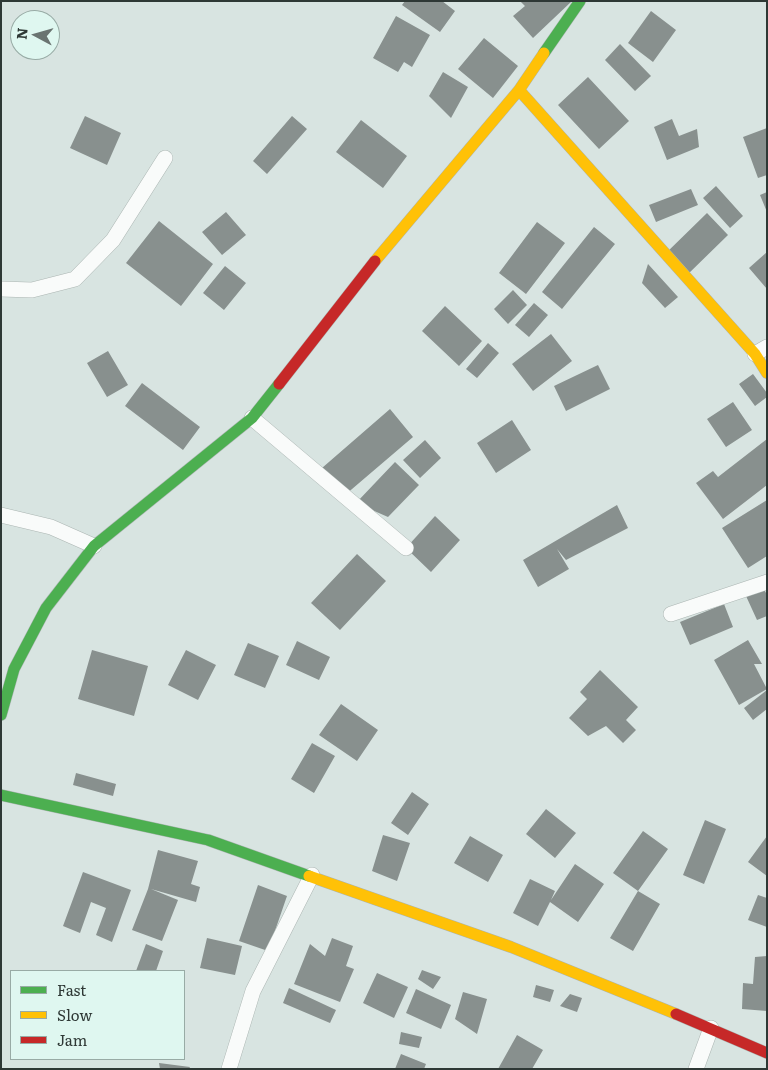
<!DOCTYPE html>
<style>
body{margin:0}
#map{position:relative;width:768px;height:1070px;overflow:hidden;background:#d8e4e1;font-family:Literata,serif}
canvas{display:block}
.frame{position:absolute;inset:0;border:2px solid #2e3835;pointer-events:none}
.legend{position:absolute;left:10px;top:970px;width:175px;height:90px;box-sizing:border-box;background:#dff7f0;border:1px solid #98aba5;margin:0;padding:6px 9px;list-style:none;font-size:15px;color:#2e3835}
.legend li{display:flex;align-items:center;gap:10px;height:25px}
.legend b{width:25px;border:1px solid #98aba5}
.north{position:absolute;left:10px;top:10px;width:50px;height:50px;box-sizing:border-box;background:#dff7f0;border:1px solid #98aba5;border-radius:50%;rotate:276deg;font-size:14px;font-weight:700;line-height:20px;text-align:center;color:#2e3835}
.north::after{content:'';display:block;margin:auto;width:18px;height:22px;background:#6a7471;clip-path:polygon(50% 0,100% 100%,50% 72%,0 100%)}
</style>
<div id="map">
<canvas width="768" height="1070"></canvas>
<div class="frame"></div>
<ul class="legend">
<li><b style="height:6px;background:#4caf50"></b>Fast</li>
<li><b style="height:6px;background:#ffc107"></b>Slow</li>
<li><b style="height:6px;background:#c62828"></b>Jam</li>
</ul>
<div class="north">N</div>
</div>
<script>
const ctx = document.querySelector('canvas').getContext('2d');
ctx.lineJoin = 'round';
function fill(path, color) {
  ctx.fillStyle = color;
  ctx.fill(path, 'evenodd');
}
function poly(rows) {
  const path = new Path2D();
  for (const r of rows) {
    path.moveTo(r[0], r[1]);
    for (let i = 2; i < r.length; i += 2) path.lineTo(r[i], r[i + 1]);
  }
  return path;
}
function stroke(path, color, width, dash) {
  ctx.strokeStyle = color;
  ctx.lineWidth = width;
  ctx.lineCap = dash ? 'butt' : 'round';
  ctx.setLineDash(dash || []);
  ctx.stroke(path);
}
fill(poly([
 [405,1,442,1,455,11,440,32,402,5],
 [520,1,572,1,533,38,513,16,525,6],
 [651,11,676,30,653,62,628,43],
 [396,16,430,35,412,67,404,62,398,72,373,58],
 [484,38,518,66,493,98,458,69],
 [620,44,651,76,635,91,605,60],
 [443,72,468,87,451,118,429,96],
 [588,77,629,121,599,149,558,105],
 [85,116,121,133,107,165,70,148],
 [292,116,307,129,267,174,253,161],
 [672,119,679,136,697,129,699,147,667,160,654,127],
 [361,120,407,156,383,188,336,152],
 [767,128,767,175,758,178,743,137],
 [716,186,743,216,730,228,703,198],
 [691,189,698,205,656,222,649,205],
 [767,192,767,212,760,195],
 [226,212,246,235,222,255,202,232],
 [707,213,728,235,684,278,663,256],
 [159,221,213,264,181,306,126,263],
 [537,222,565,243,526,294,499,273],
 [594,227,615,244,562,309,542,292],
 [767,252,767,289,749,268],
 [648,264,678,297,665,308,642,283],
 [225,266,246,283,224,310,203,293],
 [513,290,527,305,508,324,494,309],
 [534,303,548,315,529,337,515,325],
 [445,306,482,341,459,366,422,331],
 [551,334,572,361,533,391,512,364],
 [488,343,499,353,477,378,466,369],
 [108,351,128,385,107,397,87,363],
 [598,365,610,389,566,411,554,386],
 [753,374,767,393,767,397,755,406,739,384],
 [142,383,200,427,183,450,125,406],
 [733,402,752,430,726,447,707,419],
 [390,409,413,437,345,495,322,468],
 [512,420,531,450,496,473,477,443],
 [767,439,767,485,723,519,696,483,713,471,718,477],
 [425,440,441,458,420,478,403,460],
 [395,462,419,485,388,517,356,503],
 [767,500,767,556,748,568,722,528],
 [617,505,628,528,566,560,557,549,569,569,538,587,523,560],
 [435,516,460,540,431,572,406,548],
 [357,554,386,581,340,630,311,603],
 [764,589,767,595,767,616,757,620,746,596],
 [724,604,733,627,690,645,680,622],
 [748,640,762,664,754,664,767,689,739,705,714,660],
 [297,641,330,657,319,680,286,665],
 [248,643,279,656,265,688,234,675],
 [92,650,148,666,134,716,78,699],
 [186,650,216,665,198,700,168,685],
 [600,670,638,707,626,720,636,730,623,743,606,726,588,736,569,718,587,699,580,692],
 [767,690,767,709,753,720,744,708],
 [341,704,378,730,357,761,319,735],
 [312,743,335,756,314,793,291,779],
 [76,773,116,784,113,796,73,785],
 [412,792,429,804,408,835,391,823],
 [546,809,576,833,555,858,526,834],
 [705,820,726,829,704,884,683,875],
 [643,831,668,849,638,891,613,873],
 [383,835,410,843,397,881,372,871],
 [470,836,503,855,488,882,454,863],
 [767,836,767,876,748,862],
 [158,850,198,861,191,884,200,887,196,902,151,889,178,900,162,941,132,930,148,889],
 [575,864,604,884,578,922,550,902,538,926,513,913,530,879,555,891,551,900],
 [83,872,131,890,112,942,96,935,106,908,91,902,80,933,63,926],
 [258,885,287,896,268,951,239,941],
 [638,891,660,904,633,951,610,938],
 [758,895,767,898,767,927,748,920],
 [207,938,242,946,235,975,200,968],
 [332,938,353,946,346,966,354,969,340,1002,294,984,310,944,325,956],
 [146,944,163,951,156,971,136,971],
 [767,956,767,1011,742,1009,743,983,753,984,755,957],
 [422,970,441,977,433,989,418,979],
 [377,973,408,987,394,1018,363,1003],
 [536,985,554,990,550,1002,533,997],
 [289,988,336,1010,330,1023,283,1003],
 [416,989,451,1005,441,1029,406,1013],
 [463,992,487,999,477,1034,455,1019],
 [570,994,582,998,577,1012,560,1006],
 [401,1032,422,1037,419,1048,399,1044],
 [517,1035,543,1050,532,1069,498,1069],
 [401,1054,426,1064,424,1069,395,1069],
 [159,1063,190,1067,189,1069,160,1069]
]), '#88908e');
const street = poly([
 [1,289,32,290,75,279,113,240,165,158],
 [755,354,767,347],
 [252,418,406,548],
 [1,515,51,527,94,546],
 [671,614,767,582],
 [229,1069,253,991,312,875],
 [696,1069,711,1028]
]);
const fast = poly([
 [544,53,580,1],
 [1,715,14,669,46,608,94,546,252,418,279,384],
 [1,795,208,840,309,876]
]);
const slow = poly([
 [519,90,755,354,767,373],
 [375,261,519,90,544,53],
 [309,876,511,947,676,1014]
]);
const jam = poly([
 [279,384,375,261],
 [676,1014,767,1053]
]);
stroke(street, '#abb5b2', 16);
stroke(fast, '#abb5b2', 12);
stroke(slow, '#abb5b2', 12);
stroke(jam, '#abb5b2', 12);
stroke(street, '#f9fbfa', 15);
stroke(fast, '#4caf50', 11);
stroke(slow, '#ffc107', 11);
stroke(jam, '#c62828', 11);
</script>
